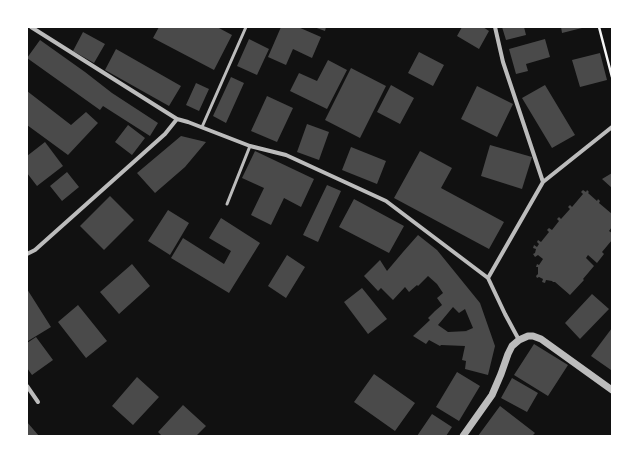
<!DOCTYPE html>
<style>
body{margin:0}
#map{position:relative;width:639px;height:463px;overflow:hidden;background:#111;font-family:"Work Sans",sans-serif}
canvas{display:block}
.frame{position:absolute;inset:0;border:28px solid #fff;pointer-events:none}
</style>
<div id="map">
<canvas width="639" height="463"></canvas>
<div class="frame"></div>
</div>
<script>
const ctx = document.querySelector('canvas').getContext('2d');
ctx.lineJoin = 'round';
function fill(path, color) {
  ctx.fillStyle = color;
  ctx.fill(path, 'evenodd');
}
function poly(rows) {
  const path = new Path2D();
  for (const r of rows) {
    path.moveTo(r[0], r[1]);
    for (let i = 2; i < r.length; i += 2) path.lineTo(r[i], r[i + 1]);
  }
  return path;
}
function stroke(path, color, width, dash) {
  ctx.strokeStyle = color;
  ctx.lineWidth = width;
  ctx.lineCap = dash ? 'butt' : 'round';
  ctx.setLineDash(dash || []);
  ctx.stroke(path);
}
fill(poly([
 [159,27,217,27,232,35,214,70,153,38],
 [281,27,298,27,321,37,312,58,293,49,286,65,268,57],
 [314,27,326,27,325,31],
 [462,27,483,27,489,31,479,49,457,36],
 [502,27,524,27,526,35,506,40],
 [561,27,582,27,582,28,562,33],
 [83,32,105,44,94,63,73,51],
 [249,39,269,49,257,75,237,66],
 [545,39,550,57,526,64,528,71,516,74,509,49],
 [40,40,85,72,112,93,158,123,150,136,103,106,100,110,27,58],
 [116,49,181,86,169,106,105,70],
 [419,52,444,65,433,86,408,73],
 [600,53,607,80,580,87,572,60],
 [328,60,347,70,327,109,290,91,299,73,317,81],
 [351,68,386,86,360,138,325,120],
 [231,77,244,83,226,123,213,116],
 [196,83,209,89,199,111,186,105],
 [391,85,414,98,400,124,377,112],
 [545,85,575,135,552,148,522,98],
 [477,86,513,104,497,137,461,119],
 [27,91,71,125,86,112,98,123,68,155,27,125],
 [267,96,293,108,277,142,251,131],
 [307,124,329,132,319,160,297,152],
 [128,125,145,138,132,155,115,142],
 [181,136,206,142,185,167,155,193,137,173],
 [45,142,63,166,37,186,27,173,27,156],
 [490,145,532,157,522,189,481,176],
 [351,147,386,161,377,184,342,170],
 [255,151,314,179,301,207,284,198,271,225,251,215,264,188,242,178],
 [420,151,452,168,441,188,504,222,489,249,394,198],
 [67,172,79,187,62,201,50,186],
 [612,173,612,188,602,179],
 [327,185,341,191,318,242,303,235],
 [583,190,586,192,587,190,589,192,588,193,597,201,598,199,600,201,599,203,612,214,612,227,609,231,612,233,612,240,602,252,604,254,597,263,588,255,586,258,594,266,583,279,584,280,570,295,555,282,553,282,552,281,546,280,545,283,542,282,543,279,539,277,537,278,536,276,538,274,538,267,536,267,537,264,539,265,543,259,538,255,535,257,533,254,535,253,536,249,533,248,534,245,537,247,539,244,537,242,538,240,541,242,549,232,547,230,549,228,552,230,559,221,557,219,559,217,561,219,570,209,568,207,570,205,572,207,583,194,581,192],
 [110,196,134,220,104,250,80,226],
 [354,199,404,226,389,253,339,227],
 [168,210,189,223,170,255,148,241],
 [221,218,260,243,229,293,171,258,183,238,224,264,231,251,209,238],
 [418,235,437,250,480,303,495,346,488,375,465,369,466,361,462,360,465,346,441,345,440,346,429,340,426,344,413,336,430,320,428,318,435,311,442,305,437,298,443,293,437,284,428,276,418,286,417,285,409,292,405,287,393,300,381,288,378,291,364,276,380,260,387,271,403,252],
 [453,307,459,313,465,309,473,328,466,331,468,331,448,332,438,325],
 [287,255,305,267,286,298,268,286],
 [132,264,150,286,119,314,100,292],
 [362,288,387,319,368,334,344,302],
 [27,289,51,327,28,341,27,340],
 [592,294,609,309,580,339,565,323],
 [78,305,107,341,86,358,58,322],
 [612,328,612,368,611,370,591,356],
 [36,337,53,360,32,375,27,368,27,343],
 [534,344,568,365,548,396,514,375],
 [457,372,480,386,459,421,436,407],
 [374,374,415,403,395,431,354,402],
 [137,377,159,397,133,425,112,406],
 [512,378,538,393,527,412,501,398],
 [183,405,206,426,196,436,162,436,158,432],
 [500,406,535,433,532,436,478,436],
 [432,414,452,427,446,436,417,436],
 [27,422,39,436,27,436]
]), '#4a4a4a');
stroke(poly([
 [599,27,612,77]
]), '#f5f5f5', 2.5);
stroke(poly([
 [202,127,246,27],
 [227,204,250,146]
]), '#bcbcbc', 3);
stroke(poly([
 [31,27,177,119,188,122,250,146,286,155,386,201,488,278,505,314,519,340],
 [495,27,503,62,543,182],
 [27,254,35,250,165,134,177,119],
 [488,278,543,182,612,127],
 [27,386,38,402]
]), '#bcbcbc', 4);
stroke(poly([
 [463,436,492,395,501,374,508,354,512,346,519,340,528,336,533,336,541,339,612,390]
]), '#bcbcbc', 7);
</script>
